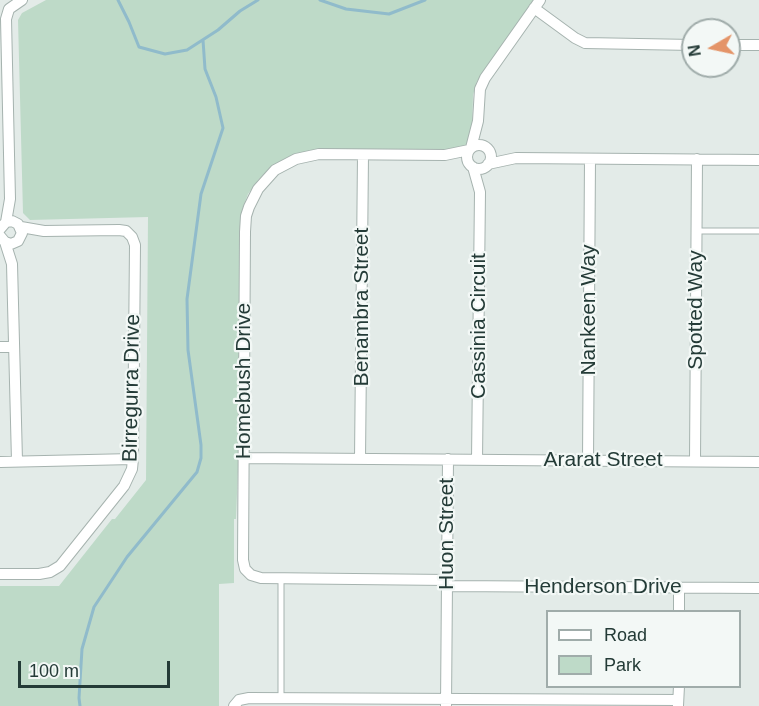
<!DOCTYPE html>
<style>
body{margin:0}
#map{position:relative;width:759px;height:706px;overflow:hidden;background:#e3ebe8;font-family:Helvetica,sans-serif}
canvas{display:block}
.legend{position:absolute;left:546px;top:610px;width:195px;height:78px;box-sizing:border-box;background:#f3f8f6;border:2px solid #a0acaa;margin:0;padding:8px 10px;list-style:none;font-size:18px;color:#243b37}
.legend li{display:flex;align-items:center;gap:12px;height:30px}
.legend b{width:30px;border:2px solid #a0acaa}
.north{position:absolute;left:681px;top:18px;width:60px;height:60px;box-sizing:border-box;background:#f3f8f6;border:2px solid #a0acaa;border-radius:50%;rotate:261deg;font-size:16px;font-weight:700;line-height:24px;text-align:center;color:#243b37}
.north::after{content:'';display:block;margin:auto;width:21px;height:27px;background:#e49468;clip-path:polygon(50% 0,100% 100%,50% 72%,0 100%)}
.scale{position:absolute;left:18px;top:661px;width:152px;height:27px;box-sizing:border-box;border:3px solid #243b37;border-top:0;padding-left:8px;font-size:18px;line-height:21px;white-space:nowrap;color:#243b37;-webkit-text-stroke:4px #f3f8f6;paint-order:stroke}
</style>
<div id="map">
<canvas width="759" height="706"></canvas>
<ul class="legend">
<li><b style="height:8px;background:#fff"></b>Road</li>
<li><b style="height:16px;background:#bedac8"></b>Park</li>
</ul>
<div class="north">N</div>
<div class="scale">100 m</div>
</div>
<script>
const ctx = document.querySelector('canvas').getContext('2d');
ctx.lineJoin = 'round';
function fill(path, color) {
  ctx.fillStyle = color;
  ctx.fill(path, 'evenodd');
}
function poly(rows) {
  const path = new Path2D();
  for (const r of rows) {
    if (r.length === 3) {
      path.moveTo(r[0] + r[2], r[1]);
      path.arc(r[0], r[1], r[2], 0, 2 * Math.PI);
      continue;
    }
    path.moveTo(r[0], r[1]);
    for (let i = 2; i < r.length; i += 2) path.lineTo(r[i], r[i + 1]);
  }
  return path;
}
function stroke(path, color, width, dash) {
  ctx.strokeStyle = color;
  ctx.lineWidth = width;
  ctx.lineCap = dash ? 'butt' : 'round';
  ctx.setLineDash(dash || []);
  ctx.stroke(path);
}
function drawText(font, color, halo, rows, align = 'center') {
  ctx.font = font + ' Helvetica,sans-serif';
  ctx.lineWidth = 4.5;
  ctx.setLineDash([]);
  ctx.textBaseline = 'middle';
  ctx.strokeStyle = halo;
  ctx.fillStyle = color;
  for (const [text, x, y, turn = 0] of rows) {
    ctx.save();
    ctx.translate(x, y);
    ctx.rotate((+turn || 0) * Math.PI / 180);
    ctx.textAlign = isNaN(turn) ? turn : align;
    if (halo) ctx.strokeText(text, 0, 0);
    ctx.fillText(text, 0, 0);
    ctx.restore();
  }
}
fill(poly([
 [46,0,534,0,477,81,473,95,472,131,467,144,464,146,448,150,319,149,309,151,290,156,273,166,259,179,248,194,242,210,240,226,238,468,236,519,234,519,234,583,219,584,219,706,0,706,0,586,59,586,112,519,115,519,146,480,148,217,30,220,23,213,18,20,22,13]
]), '#bedac8');
stroke(poly([
 [118,0,129,22,139,47,165,54,187,50,218,30,240,11,258,0],
 [320,0,346,9,389,14,425,0],
 [80,706,79,698,82,649,94,607,127,557,197,472,201,458,201,445,188,350,187,299,201,194,223,128,216,97,205,69,203,40]
]), '#90bbcb', 3);
const service = poly([
 [697,231,759,231],
 [281,698,281,579]
]);
const minor = poly([
 [534,8,575,38,585,43,693,45],
 [729,45,759,45],
 [479,157,12],
 [471,148,478,121,480,89,485,78,540,0],
 [488,164,516,158,759,160],
 [473,167,480,192,477,460],
 [6,222,10,199,6,19,9,9,22,0],
 [0,229,6,222,12,221,18,224,22,233,18,241,11,244,5,242,0,236],
 [5,242,12,264,17,461],
 [0,347,13,347],
 [243,458,759,462],
 [360,459,363,155],
 [588,461,590,159],
 [695,461,697,159],
 [0,462,133,459],
 [0,574,39,574,50,572,60,566,124,486,132,469,133,459,135,245,132,237,126,231,119,230,44,231,21,227],
 [447,580,261,578,251,575,245,569,243,560,245,232,246,216,249,207,258,189,275,170,296,159,319,154,445,155,469,150],
 [447,586,759,588],
 [679,612,679,587],
 [446,705,448,459],
 [234,706,239,700,249,698,678,700],
 [678,706,679,686]
]);
stroke(service, '#a6b3af', 7);
stroke(minor, '#a6b3af', 12);
stroke(service, '#fff', 5);
stroke(minor, '#fff', 10);
drawText('21px', '#243b37', '#f3f8f6', [
 ["Benambra Street",362,307,-90],
 ["Nankeen Way",589,310,-90],
 ["Spotted Way",696,310,-90],
 ["Cassinia Circuit",479,326,-90],
 ["Homebush Drive",244,381,-90],
 ["Birregurra Drive",132,388,-89],
 ["Ararat Street",603,460],
 ["Huon Street",447,534,-90],
 ["Henderson Drive",603,587]
]);
</script>
